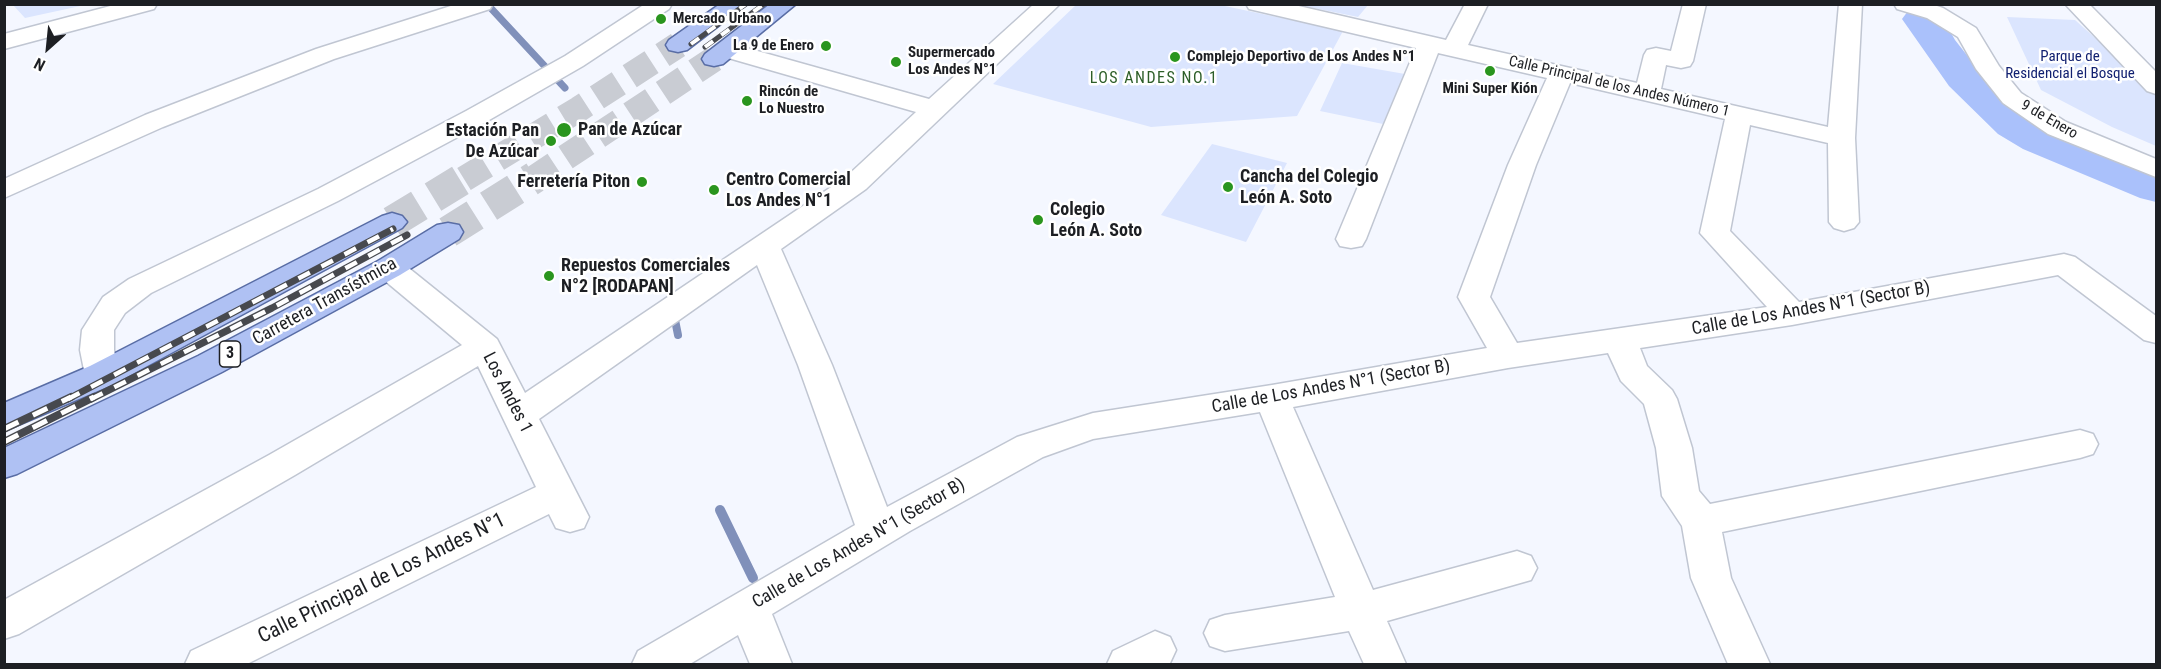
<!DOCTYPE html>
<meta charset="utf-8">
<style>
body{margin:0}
#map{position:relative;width:2161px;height:669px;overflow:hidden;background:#f4f7ff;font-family:"Roboto Condensed",sans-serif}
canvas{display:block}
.frame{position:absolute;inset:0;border:6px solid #1d1f23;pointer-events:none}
.north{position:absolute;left:18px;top:18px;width:60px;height:60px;-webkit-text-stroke:4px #fff;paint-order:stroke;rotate:207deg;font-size:16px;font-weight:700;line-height:24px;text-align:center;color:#1d1f23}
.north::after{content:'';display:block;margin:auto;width:21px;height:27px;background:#1d1f23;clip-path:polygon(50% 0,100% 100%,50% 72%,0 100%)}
</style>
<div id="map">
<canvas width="2161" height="669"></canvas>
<div class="frame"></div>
<div class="north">N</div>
</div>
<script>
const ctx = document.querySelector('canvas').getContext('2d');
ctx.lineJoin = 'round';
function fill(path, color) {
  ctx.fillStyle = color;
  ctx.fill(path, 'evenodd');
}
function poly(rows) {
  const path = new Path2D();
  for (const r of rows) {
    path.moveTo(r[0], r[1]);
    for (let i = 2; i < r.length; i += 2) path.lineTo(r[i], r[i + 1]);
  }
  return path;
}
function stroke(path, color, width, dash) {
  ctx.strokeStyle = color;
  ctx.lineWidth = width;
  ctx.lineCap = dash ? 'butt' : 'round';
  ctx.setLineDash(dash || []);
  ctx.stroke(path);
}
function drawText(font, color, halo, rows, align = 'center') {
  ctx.font = font + ' "Roboto Condensed",sans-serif';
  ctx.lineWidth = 5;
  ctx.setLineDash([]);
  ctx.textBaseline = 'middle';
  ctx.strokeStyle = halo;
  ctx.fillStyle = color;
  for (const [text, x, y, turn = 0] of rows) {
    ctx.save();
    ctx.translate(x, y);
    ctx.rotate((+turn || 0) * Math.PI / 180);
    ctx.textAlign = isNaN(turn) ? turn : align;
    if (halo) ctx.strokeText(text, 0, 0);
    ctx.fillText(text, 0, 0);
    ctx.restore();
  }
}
fill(poly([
 [13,5,85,5,25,18],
 [1076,5,1220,5,1343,31,1297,116,1151,127,993,84],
 [1299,5,1368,4,1368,5,1358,17],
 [2007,17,2075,20,2156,92,2156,146,2112,127,2041,90],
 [1342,63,1405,74,1383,124,1320,111],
 [1212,144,1287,163,1246,242,1161,215]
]), '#dbe5fe');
stroke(poly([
 [487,4,565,88]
]), '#8090ba', 7);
stroke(poly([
 [675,320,678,335]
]), '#8090ba', 8);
stroke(poly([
 [720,510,753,578]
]), '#8090ba', 10);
fill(poly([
 [1921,8,1934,11,1945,22,1955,40,1977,68,2028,116,2053,131,2156,172,2156,202,2140,198,2023,149,1998,134,1949,86,1902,19,1908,11,1921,8]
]), '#aac1fb');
stroke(poly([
 [464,179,579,109,678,45],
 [533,179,714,59]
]), '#c9ccd3', 26, [26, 13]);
stroke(poly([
 [392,222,466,177],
 [448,232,535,177]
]), '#c9ccd3', 32, [32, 16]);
const minor = poly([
 [118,4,157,4,154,9,4,49,4,34,118,4],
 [457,4,493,4,490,9,334,59,163,127,4,198,4,179,145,115,316,49,457,4],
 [645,4,672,4,669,9,583,66,484,123,338,201,151,293,125,313,114,330,114,350,119,375,114,384,102,387,90,384,85,375,80,350,82,330,103,297,129,279,318,189,466,111,565,56,645,4],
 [1034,4,1060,4,866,189,781,249,832,365,887,507,1017,437,1093,413,1272,385,1487,348,1458,297,1508,165,1547,78,1438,53,1366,239,1362,246,1351,248,1340,246,1336,239,1416,48,1249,9,1246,4,1290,4,1446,40,1465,4,1488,4,1468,45,1637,83,1644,55,1647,50,1656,48,1671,51,1683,4,1706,4,1693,61,1690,66,1681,68,1666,65,1661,89,1828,127,1839,4,1862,4,1855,138,1859,222,1854,228,1844,231,1834,228,1829,222,1828,143,1750,125,1730,231,1799,302,2064,254,2075,257,2156,316,2156,343,2144,340,2058,275,1792,325,1640,348,1647,366,1672,390,1677,399,1692,448,1699,491,1710,504,2080,430,2093,434,2098,444,2093,454,2080,458,1722,532,1731,578,1770,664,1728,664,1691,578,1682,526,1662,496,1656,448,1644,404,1621,381,1608,353,1508,368,1293,407,1373,590,1517,551,1531,556,1537,568,1531,580,1387,621,1406,664,1364,664,1349,631,1225,651,1210,646,1204,633,1210,620,1225,615,1335,597,1260,412,1093,439,1043,457,910,531,772,614,792,664,750,664,738,635,690,664,632,664,638,651,855,525,798,365,757,265,539,419,589,517,584,528,570,532,556,528,549,514,247,664,185,664,191,651,536,487,478,366,295,475,19,634,4,639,4,600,269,455,462,345,378,275,374,268,378,261,389,258,400,261,497,339,525,393,846,177,916,112,718,55,715,50,718,45,727,43,736,45,929,99,1034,4],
 [1570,83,1725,119,1700,233,1767,307,1517,343,1490,297,1536,165,1570,83],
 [1894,4,1931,4,1943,8,1976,28,1999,66,2021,93,2066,122,2156,159,2156,177,2048,134,2003,103,1976,69,1958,37,1927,18,1897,9,1894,4],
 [2065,4,2089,4,2156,72,2156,94,2147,91,2065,4],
 [1155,631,1170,637,1176,650,1170,663,1107,664,1113,651,1155,631]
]);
const major = poly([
 [720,4,747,4,687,50,678,52,669,50,666,45,669,40,720,4],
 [770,4,796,4,723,64,714,66,705,64,702,59,705,54,770,4],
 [392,213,402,216,407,222,402,228,114,384,4,431,4,403,90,366,382,216,392,213],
 [448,223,459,225,463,232,459,239,400,275,222,372,17,474,4,478,4,448,198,356,378,261,437,225,448,223]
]);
stroke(minor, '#c0c6d2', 3);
stroke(major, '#596da5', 3);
fill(minor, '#fff');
fill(major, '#afc1f3');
const railFar2 = poly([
 [691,44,746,4],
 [705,47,764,4]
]);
const railFar1 = poly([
 [68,399,393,229],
 [91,399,272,308,407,235]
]);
const rail = poly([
 [4,429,71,397],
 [4,442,94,397]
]);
stroke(railFar2, '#47494e', 5);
stroke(railFar1, '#47494e', 7);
stroke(rail, '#47494e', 8);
stroke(railFar2, '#fff', 4, [10]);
stroke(railFar1, '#fff', 4.5, [13]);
stroke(rail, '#fff', 5, [16]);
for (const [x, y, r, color] of [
 [661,19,6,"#2a951e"],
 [826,46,6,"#2a951e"],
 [1175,57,6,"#2a951e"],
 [896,62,6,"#2a951e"],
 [1490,71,6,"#2a951e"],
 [747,101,6,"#2a951e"],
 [564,130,8,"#2a951e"],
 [551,141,6,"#2a951e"],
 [642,182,6,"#2a951e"],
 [1228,187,6,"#2a951e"],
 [714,190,6,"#2a951e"],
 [1038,220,6,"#2a951e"],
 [549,276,6,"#2a951e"]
]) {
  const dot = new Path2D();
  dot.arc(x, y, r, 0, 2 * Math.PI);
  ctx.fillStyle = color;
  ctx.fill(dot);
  stroke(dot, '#fff', 2);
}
drawText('bold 15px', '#1d1f23', '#fff', [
 ["Mercado Urbano",673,19],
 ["La 9 de Enero",814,46,"right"],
 ["Supermercado",908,53],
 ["Los Andes N°1",908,70],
 ["Complejo Deportivo de Los Andes N°1",1187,57],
 ["Mini Super Kión",1490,89,"center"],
 ["Rincón de",759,92],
 ["Lo Nuestro",759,109]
], 'left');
drawText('15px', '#122171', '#fff', [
 ["Parque de",2070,57],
 ["Residencial el Bosque",2070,74]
]);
drawText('15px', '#1d1f23', '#fff', [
 ["Calle Principal de los Andes Número 1",1619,87,13],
 ["9 de Enero",2049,120,30]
]);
ctx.letterSpacing = '1.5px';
drawText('16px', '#2d5e28', '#fff', [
 ["LOS ANDES NO.1",1154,79]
]);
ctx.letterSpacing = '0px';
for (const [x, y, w] of [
 [230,354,21]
]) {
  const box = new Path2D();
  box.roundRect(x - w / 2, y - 13, w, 26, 4.5);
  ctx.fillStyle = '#fff';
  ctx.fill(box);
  stroke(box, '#1d1f23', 1.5);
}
drawText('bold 16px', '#1d1f23', null, [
 ["3",230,354]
]);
drawText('bold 18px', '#1d1f23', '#fff', [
 ["Pan de Azúcar",578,130],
 ["Estación Pan",539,131,"right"],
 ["De Azúcar",539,152,"right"],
 ["Cancha del Colegio",1240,177],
 ["León A. Soto",1240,198],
 ["Centro Comercial",726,180],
 ["Los Andes N°1",726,201],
 ["Ferretería Piton",630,182,"right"],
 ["Colegio",1050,210],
 ["León A. Soto",1050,231],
 ["Repuestos Comerciales",561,266],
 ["N°2 [RODAPAN]",561,287]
], 'left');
drawText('18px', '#1d1f23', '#fff', [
 ["Carretera Transístmica",325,302,-29],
 ["Calle de Los Andes N°1 (Sector B)",1811,309,-10],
 ["Calle de Los Andes N°1 (Sector B)",1331,387,-10],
 ["Los Andes 1",507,393,63],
 ["Calle de Los Andes N°1 (Sector B)",859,544,-30]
]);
drawText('21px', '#1d1f23', '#fff', [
 ["Calle Principal de Los Andes N°1",382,579,-26]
]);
</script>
